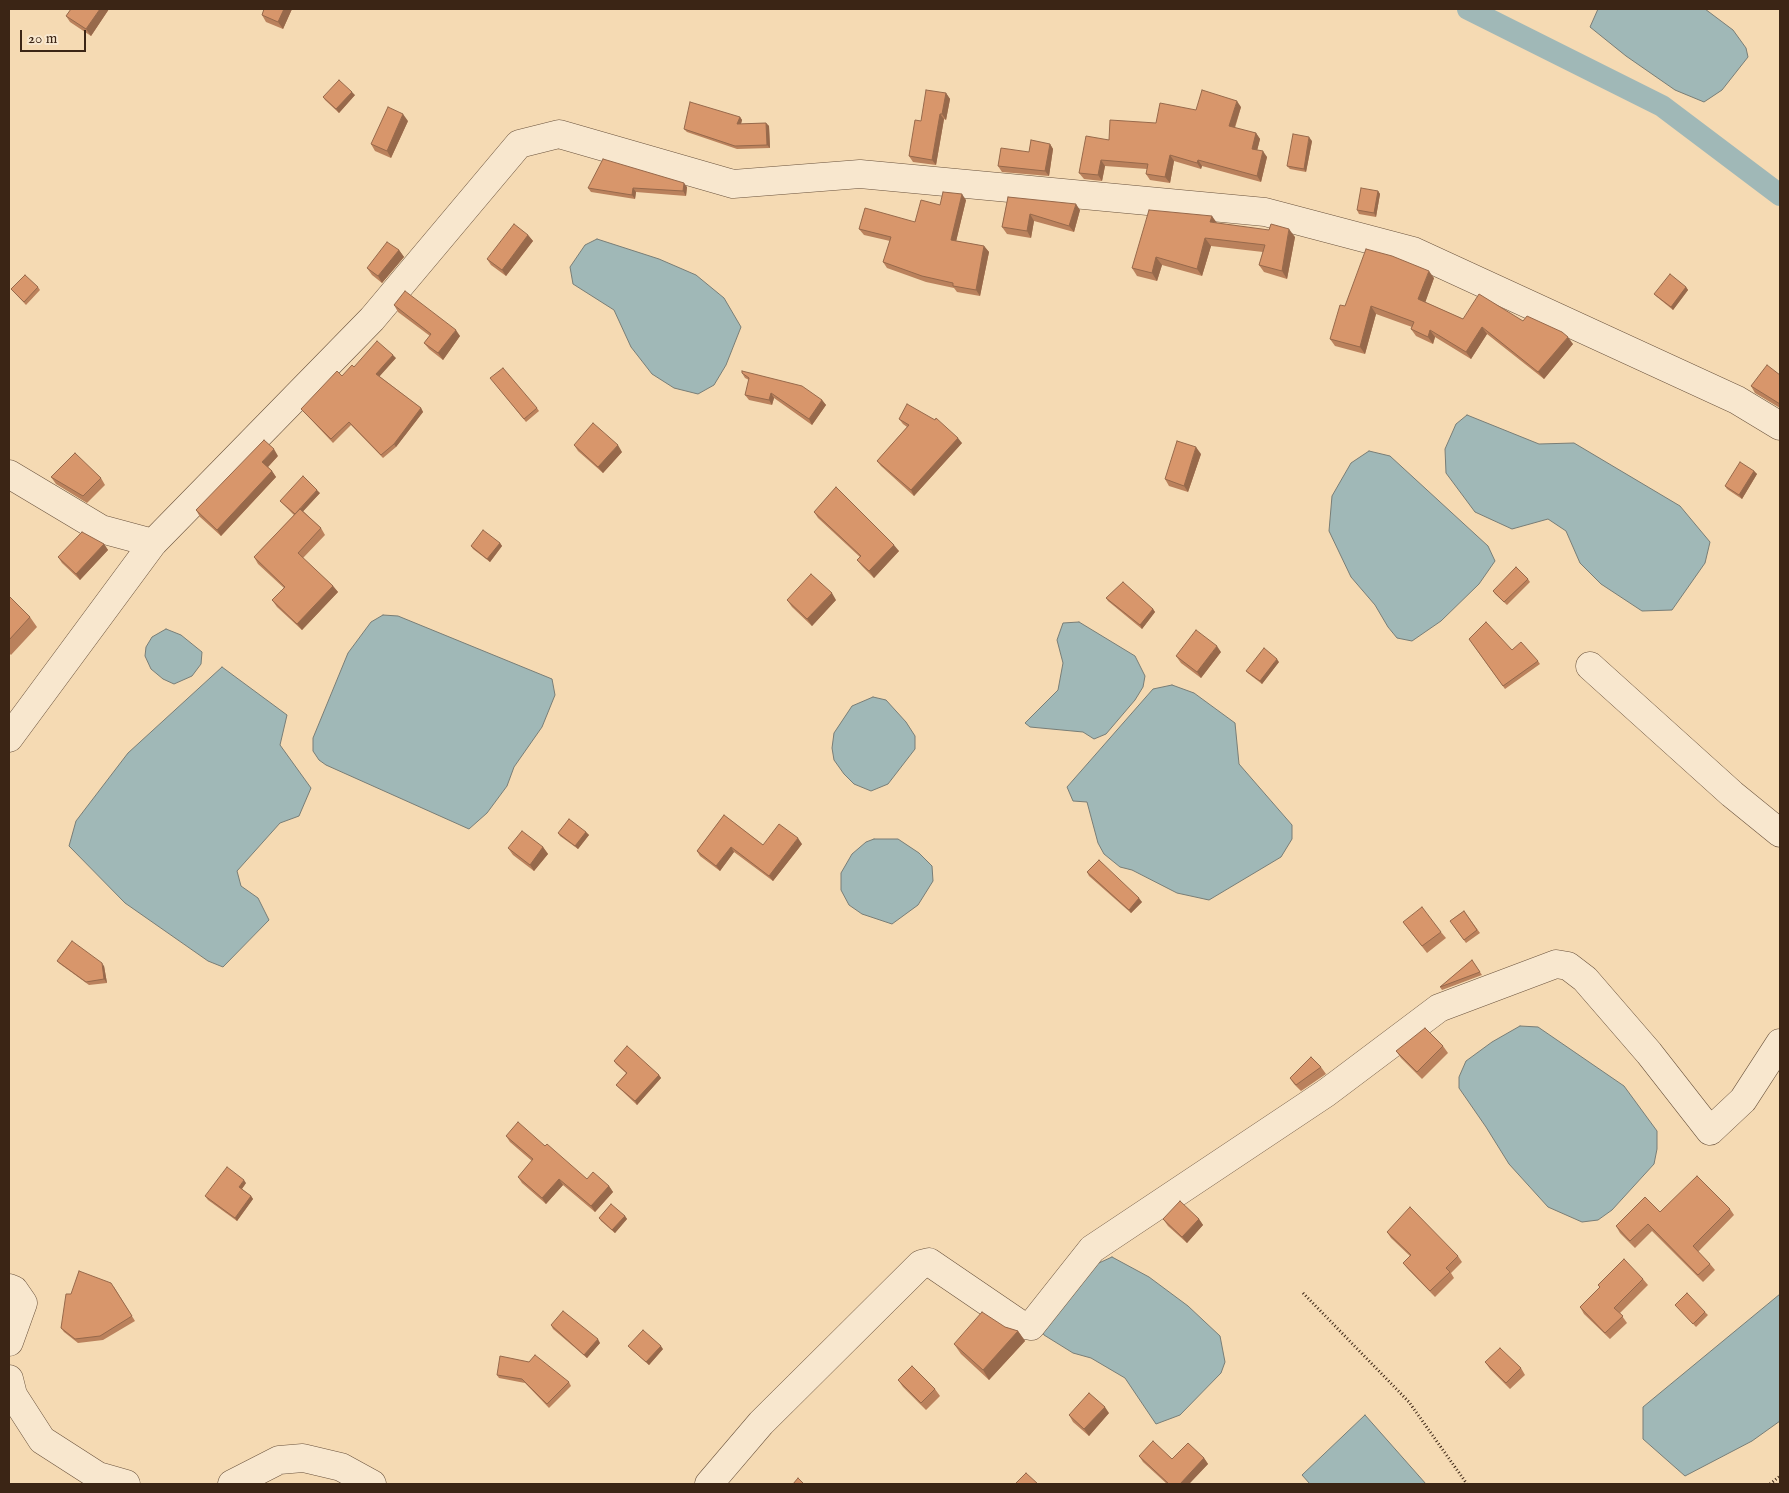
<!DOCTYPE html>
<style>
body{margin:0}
#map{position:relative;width:1789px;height:1493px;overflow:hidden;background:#f5dab3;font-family:"IM FELL English",serif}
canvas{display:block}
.frame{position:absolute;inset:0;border:10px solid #3b2515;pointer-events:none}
.scale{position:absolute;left:20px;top:30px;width:66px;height:22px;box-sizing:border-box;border:2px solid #3b2515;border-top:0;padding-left:6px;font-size:15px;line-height:18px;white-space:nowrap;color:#3b2515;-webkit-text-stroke:4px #f8e7ce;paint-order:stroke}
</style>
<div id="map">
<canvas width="1789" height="1493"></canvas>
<div class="frame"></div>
<div class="scale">20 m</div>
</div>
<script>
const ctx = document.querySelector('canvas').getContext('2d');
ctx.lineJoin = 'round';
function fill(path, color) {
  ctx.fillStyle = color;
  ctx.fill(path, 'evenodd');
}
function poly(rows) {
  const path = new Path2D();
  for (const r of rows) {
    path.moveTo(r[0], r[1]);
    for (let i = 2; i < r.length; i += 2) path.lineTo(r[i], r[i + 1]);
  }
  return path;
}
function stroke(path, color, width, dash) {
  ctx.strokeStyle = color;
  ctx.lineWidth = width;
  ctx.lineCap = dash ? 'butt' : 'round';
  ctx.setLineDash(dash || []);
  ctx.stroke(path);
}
const water = poly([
 [1598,9,1705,9,1733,30,1746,48,1748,57,1722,90,1704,102,1675,90,1626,56,1590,27,1598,9],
 [597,239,659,259,696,275,724,298,741,327,726,365,714,385,698,394,674,388,652,374,631,347,614,310,573,284,570,267,585,245,597,239],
 [1467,415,1539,444,1574,443,1680,506,1710,542,1705,563,1672,610,1642,611,1601,584,1580,563,1566,531,1548,519,1512,529,1475,512,1446,473,1445,449,1456,424,1467,415],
 [1369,451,1390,456,1488,546,1495,561,1479,584,1441,621,1412,641,1397,638,1388,627,1375,605,1351,577,1329,531,1332,496,1351,463,1369,451],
 [383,615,398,616,552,679,555,695,542,727,514,767,507,786,487,813,469,829,326,765,319,760,313,751,313,738,348,653,371,622,383,615],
 [1079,622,1135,656,1145,676,1143,687,1135,700,1106,734,1094,739,1083,732,1030,727,1025,723,1058,690,1063,663,1057,640,1063,623,1079,622],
 [166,629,181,635,202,652,201,664,192,676,174,684,163,679,151,669,145,656,146,647,152,637,166,629],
 [222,667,287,715,280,745,311,788,299,816,280,823,237,871,241,886,258,898,269,920,223,967,208,961,125,903,69,846,76,821,128,753,222,667],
 [1172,685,1194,693,1235,723,1239,764,1292,825,1292,839,1281,857,1209,900,1177,893,1132,870,1120,867,1104,854,1098,843,1087,802,1073,801,1067,787,1153,689,1172,685],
 [873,697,886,700,906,722,915,736,915,749,888,784,871,791,854,784,844,774,834,760,832,748,834,733,852,706,873,697],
 [874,839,898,839,919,853,932,866,933,881,918,905,892,924,862,914,849,905,841,890,841,873,852,854,866,842,874,839],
 [1520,1026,1538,1027,1624,1086,1657,1131,1657,1149,1654,1164,1612,1210,1598,1220,1582,1222,1548,1207,1509,1164,1486,1127,1459,1088,1459,1077,1466,1061,1492,1042,1520,1026],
 [1112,1257,1149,1277,1188,1306,1220,1336,1225,1362,1221,1373,1180,1415,1156,1424,1125,1378,1091,1358,1073,1353,1044,1335,1041,1330,1088,1268,1112,1257],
 [1780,1294,1780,1421,1752,1441,1685,1476,1643,1439,1643,1407,1780,1294],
 [1365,1415,1426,1484,1310,1484,1302,1475,1365,1415]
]);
fill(water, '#a0b8b7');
stroke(water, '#787d76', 1);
stroke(poly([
 [1468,9,1662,106,1780,195]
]), '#a0b8b7', 22);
const minor = poly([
 [9,474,101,529,153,543],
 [1590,666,1732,794,1780,833],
 [9,738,153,543,372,319,519,144,559,134,733,184,860,174,1265,212,1413,251,1737,400,1780,426],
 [9,1288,14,1290,23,1303,9,1342],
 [9,1379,13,1395,42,1440,98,1476,126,1484],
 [232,1484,279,1460,303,1458,341,1467,372,1484],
 [709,1484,761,1423,921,1264,929,1262,1020,1324,1031,1326,1092,1249,1326,1093,1439,1008,1556,964,1568,966,1585,979,1649,1053,1710,1131,1743,1100,1780,1043]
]);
stroke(minor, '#6a523c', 29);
stroke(poly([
 [1303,1293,1409,1402,1467,1484],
 [1770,1484,1780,1476]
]), '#3b2515', 3, [1, 2.5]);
stroke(minor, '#f8e7ce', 28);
fill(poly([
 [71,9,109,9,91,36,70,22,66,16],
 [264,9,292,9,283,29,266,22,262,15],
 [946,93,950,99,946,120,944,119,936,165,913,162,909,156,921,121],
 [355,95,339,113,325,100,323,97],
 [1241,107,1235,128,1256,133,1260,139,1257,150,1267,157,1261,182,1202,166,1201,169,1174,161,1170,183,1150,180,1146,174,1147,169,1105,166,1102,181,1084,179,1079,173,1109,140,1196,110],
 [740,117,742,120,741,124,766,123,769,126,770,148,737,149,687,132,684,129],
 [408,121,391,158,375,151,371,144],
 [1312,141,1306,172,1290,169,1287,166],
 [1050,144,1053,149,1049,176,1002,172,998,166,1029,152],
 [687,187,686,196,636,192,635,199,591,192,588,188],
 [1378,191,1380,194,1376,217,1359,214,1357,210],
 [1008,197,1080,210,1074,232,1034,221,1031,238,1007,234,1002,227],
 [966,200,956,241,984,246,989,252,980,296,957,292,954,288,926,282,887,268,883,262,890,241,864,235,859,229,915,222,940,205],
 [1217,223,1295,237,1287,279,1264,272,1259,265,1263,252,1211,246,1202,276,1162,265,1157,281,1137,276,1132,268],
 [528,235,533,241,506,276,491,265,487,259],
 [399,250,404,257,382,283,372,275,367,268],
 [1434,278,1425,302,1463,319,1523,321,1573,344,1544,379,1487,334,1471,359,1435,337,1433,344,1416,336,1411,329,1412,327,1376,314,1365,354,1335,346,1330,339,1345,306],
 [38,287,40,290,26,305,11,289],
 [1686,287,1688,290,1673,310,1657,297,1654,294],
 [394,305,460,336,443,360,429,349,424,343,430,336,398,312],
 [396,358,379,376,421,408,423,412,396,447,383,458,351,425,333,443,301,409,354,367],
 [742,373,822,400,826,405,812,425,774,398,772,405,749,400,745,395,749,380,745,378],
 [1780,375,1780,408,1755,393,1751,386],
 [493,381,537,408,539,411,526,422],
 [899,419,962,443,914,496,881,466,877,461,907,427,903,424],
 [574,445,622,452,603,473,578,451],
 [1201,454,1188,492,1169,486,1165,479],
 [278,456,268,467,272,471,276,477,221,536,200,517,196,510],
 [1754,471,1757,474,1742,499,1727,489,1725,486],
 [51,477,101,478,105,485,87,503,56,484],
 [320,493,303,511,321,528,325,535,303,558,333,586,338,592,302,630,277,607,272,600,284,588,258,564,254,557,294,515,280,501],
 [814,512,899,551,874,578,862,566,857,560,860,557,818,518],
 [500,543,502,546,490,562,473,549,471,546],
 [104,544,108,550,80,580,62,563,58,557],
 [1528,579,1530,582,1507,605,1495,594,1493,591],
 [9,596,30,617,37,627,11,655,9,653],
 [1106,598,1153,609,1155,612,1142,629,1108,601],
 [787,600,836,600,812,626,792,607],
 [1469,639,1512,650,1538,661,1540,664,1505,689],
 [1221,652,1201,678,1181,663,1176,656],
 [1279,662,1262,684,1249,674,1246,671],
 [724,815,763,845,802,844,773,881,734,852,720,871,700,856,697,851],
 [586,832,589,835,578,849,560,836,558,833],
 [543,847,548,854,534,871,513,855,508,848],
 [1087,872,1142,902,1131,913,1089,876],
 [1464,911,1480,933,1466,943,1450,921],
 [1403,922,1441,932,1446,938,1427,953],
 [1472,960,1482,975,1442,990,1440,987],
 [57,961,104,966,107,983,89,985,60,964],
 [1443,1046,1448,1053,1422,1079,1401,1058,1396,1051],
 [614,1061,659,1075,661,1078,637,1105,619,1088,616,1085,626,1073,616,1064],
 [1321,1067,1326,1074,1301,1091,1294,1084,1290,1078],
 [506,1136,545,1146,587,1179,609,1186,613,1192,595,1212,563,1185,546,1204,522,1183,518,1177,532,1161,510,1142],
 [246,1183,242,1189,251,1196,253,1199,237,1221,208,1200,205,1196],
 [1730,1209,1734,1215,1698,1252,1710,1264,1715,1270,1703,1282,1652,1231,1635,1248,1620,1233,1616,1226,1660,1212],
 [625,1216,627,1219,615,1233,601,1221,599,1218],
 [1163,1219,1199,1219,1203,1225,1187,1243,1168,1226],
 [1387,1232,1458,1256,1462,1262,1451,1273,1454,1278,1435,1297,1407,1268,1403,1263,1410,1256,1391,1238],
 [1643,1279,1648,1285,1620,1313,1627,1323,1610,1339,1584,1314,1580,1307,1600,1288,1598,1285],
 [114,1287,135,1321,103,1340,78,1343,64,1332,61,1328,71,1294],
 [1675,1305,1705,1312,1708,1315,1696,1327],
 [551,1325,600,1343,587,1358,553,1329],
 [1005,1327,1018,1331,1025,1341,989,1380,961,1354,954,1344],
 [628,1346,663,1349,649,1365,631,1349],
 [1485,1362,1521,1368,1525,1375,1510,1389,1490,1369],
 [497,1375,569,1382,571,1386,549,1408,525,1383,499,1378],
 [898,1380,935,1389,940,1396,926,1410,903,1387],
 [1109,1413,1089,1436,1073,1422,1069,1415],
 [1139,1456,1172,1459,1204,1458,1208,1464,1189,1484,1167,1484,1143,1462]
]), '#ba815c');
fill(poly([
 [100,9,109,9,91,36,86,29],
 [284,9,292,9,283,29,278,22],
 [352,92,355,95,339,113,336,109],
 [946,93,950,99,946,120,942,114],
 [1237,101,1241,107,1233,132,1229,126],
 [403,114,408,121,391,158,387,151],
 [940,114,944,119,936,165,932,160],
 [740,117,742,120,740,127,737,124],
 [766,123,769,126,770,148,767,145],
 [1256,133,1260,139,1256,155,1252,149],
 [1309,137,1312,141,1306,172,1304,169],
 [1050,144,1053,149,1049,176,1045,171],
 [1263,151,1267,157,1261,182,1257,176],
 [1170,155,1174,161,1170,183,1165,177],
 [1101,160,1105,166,1102,181,1098,175],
 [1198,160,1202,166,1201,169,1197,163],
 [684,183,687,187,686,196,683,191],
 [633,188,636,192,635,199,632,195],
 [1378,191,1380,194,1376,217,1374,213],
 [962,194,966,200,955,246,951,240],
 [1076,204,1080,210,1074,232,1069,226],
 [1030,214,1034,221,1031,238,1027,231],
 [1212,216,1217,223,1210,222],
 [1289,229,1295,237,1287,279,1282,271],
 [528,235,533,241,506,276,502,270],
 [1205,238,1211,246,1202,276,1197,269],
 [984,246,989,252,980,296,976,290],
 [399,250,404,257,382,283,378,276],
 [1156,257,1162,265,1157,281,1152,273],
 [1429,271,1434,278,1424,306,1418,299],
 [1686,287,1688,290,1673,310,1671,307],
 [1371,306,1376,314,1365,354,1360,347],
 [1482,327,1487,334,1471,359,1466,352],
 [456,330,460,336,443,360,438,353],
 [1430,330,1435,337,1433,344,1428,337],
 [1568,337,1573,344,1544,379,1538,372],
 [393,355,396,358,379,377,376,374],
 [771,393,774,398,772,405,769,400],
 [822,400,826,405,812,425,809,419],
 [421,408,423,412,396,447,394,444],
 [958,438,962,443,914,496,911,490],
 [618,445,622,452,603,473,598,467],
 [1196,447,1201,454,1188,492,1184,486],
 [274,449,278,456,267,468,262,462],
 [272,471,276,477,221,536,217,530],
 [1754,471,1757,474,1742,499,1739,495],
 [317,490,320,493,297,518,295,515],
 [500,543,502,546,490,562,487,559],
 [104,544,108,550,80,580,76,574],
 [894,545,899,551,874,578,869,571],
 [333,586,338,592,302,630,297,624],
 [832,593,836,600,812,626,807,619],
 [1153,609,1155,612,1142,629,1140,625],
 [1217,646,1221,652,1201,678,1197,672],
 [1277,659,1279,662,1262,684,1260,681],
 [586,832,589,835,578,849,575,846],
 [798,838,802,844,773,881,769,876],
 [543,847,548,854,534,871,530,865],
 [731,847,734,852,720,871,716,866],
 [1139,898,1142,902,1131,913,1129,910],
 [102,963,104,966,107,983,104,979],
 [659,1075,661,1078,637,1105,635,1101],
 [559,1179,563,1185,546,1204,542,1198],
 [244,1180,246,1183,241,1190,239,1187],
 [609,1186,613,1192,595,1212,591,1206],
 [251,1196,253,1199,237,1221,235,1218],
 [625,1216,627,1219,615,1233,612,1230],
 [1199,1219,1203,1225,1187,1243,1182,1237],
 [1018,1331,1025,1341,989,1380,983,1370],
 [598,1339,600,1343,587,1358,584,1355],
 [661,1346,663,1349,649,1365,646,1362],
 [1105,1407,1109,1413,1089,1436,1084,1429],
 [1204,1458,1208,1464,1189,1484,1180,1484]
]), '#97694b');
const building = poly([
 [71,9,100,9,86,29,66,16,71,9],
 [264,9,284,9,278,22,262,15,264,9],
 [339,80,352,92,336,109,323,97,339,80],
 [926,90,946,93,942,114,940,114,932,160,909,156,915,120,921,121,926,90],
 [1202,90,1237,101,1229,126,1256,133,1252,149,1263,151,1257,176,1198,160,1197,163,1170,155,1165,177,1146,174,1148,164,1101,160,1098,175,1079,173,1086,136,1109,140,1110,120,1156,123,1160,103,1196,110,1202,90],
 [690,102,740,117,737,124,766,123,767,145,735,146,684,129,690,102],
 [388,107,403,114,387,151,371,144,388,107],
 [1293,134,1309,137,1304,169,1287,166,1293,134],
 [1031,140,1050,144,1045,171,998,166,1001,148,1029,152,1031,140],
 [603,159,684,183,683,191,633,188,632,195,588,188,603,159],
 [1361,188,1378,191,1374,213,1357,210,1361,188],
 [943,192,962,194,951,240,984,246,976,290,953,286,953,283,922,276,883,262,891,237,859,229,865,208,915,222,921,200,940,205,943,192],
 [1008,197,1076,204,1069,226,1030,214,1027,231,1002,227,1008,197],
 [1149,210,1212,216,1210,222,1269,230,1271,224,1289,229,1282,271,1259,265,1265,245,1205,238,1197,269,1156,257,1152,273,1132,268,1149,210],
 [514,224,528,235,502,270,487,259,514,224],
 [387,242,399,250,378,276,367,268,387,242],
 [1366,249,1392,256,1429,271,1418,299,1463,319,1479,294,1523,321,1527,316,1562,332,1568,337,1538,372,1482,327,1466,352,1430,330,1428,337,1411,329,1414,322,1371,306,1360,347,1330,339,1340,305,1345,306,1366,249],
 [1670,274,1686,287,1671,307,1654,294,1670,274],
 [25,275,38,287,24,302,11,289,25,275],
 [405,291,456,330,438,353,424,343,431,334,394,305,405,291],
 [377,341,393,355,376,374,421,408,394,444,381,455,349,422,331,439,301,409,337,371,342,376,352,365,354,367,377,341],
 [1767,365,1780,375,1780,404,1751,386,1767,365],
 [503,368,537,408,524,419,490,378,503,368],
 [742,371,802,386,822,400,809,419,771,393,769,400,745,395,749,378,742,373,742,371],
 [907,404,935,420,936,418,958,438,911,490,877,461,909,425,899,419,907,404],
 [593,423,618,445,598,467,574,445,593,423],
 [264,440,274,449,262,462,272,471,217,530,196,510,264,440],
 [1177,441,1196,447,1184,486,1165,479,1177,441],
 [75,453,101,478,83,496,51,477,75,453],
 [1740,462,1754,471,1739,495,1725,486,1740,462],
 [303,476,317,490,295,514,280,501,303,476],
 [836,487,894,545,869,571,857,560,861,556,814,512,836,487],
 [300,509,321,528,298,553,333,586,297,624,272,600,285,587,254,557,300,509],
 [483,530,500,543,487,559,471,546,483,530],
 [82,532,104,544,76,574,58,557,82,532],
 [1516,567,1528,579,1504,602,1493,591,1516,567],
 [811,574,832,593,807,619,787,600,811,574],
 [1123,582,1153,609,1140,625,1106,598,1123,582],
 [9,596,30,617,9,640,9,596],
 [1486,622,1512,650,1521,642,1538,661,1503,686,1469,639,1486,622],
 [1196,630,1217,646,1197,672,1176,656,1196,630],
 [1264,648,1277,659,1260,681,1246,671,1264,648],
 [724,815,763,845,779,824,798,838,769,876,731,847,716,866,697,851,724,815],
 [569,819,586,832,575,846,558,833,569,819],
 [522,831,543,847,530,865,508,848,522,831],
 [1099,860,1139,898,1129,910,1087,872,1099,860],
 [1422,907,1441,932,1422,946,1403,922,1422,907],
 [1464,911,1477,930,1464,940,1450,921,1464,911],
 [72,941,102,963,104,979,86,982,57,961,72,941],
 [1472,960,1480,972,1440,987,1472,960],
 [1425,1028,1443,1046,1417,1072,1396,1051,1425,1028],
 [627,1046,659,1075,635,1101,616,1085,627,1073,614,1061,627,1046],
 [1311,1057,1321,1067,1296,1085,1290,1078,1311,1057],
 [518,1122,545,1146,547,1144,587,1179,593,1172,609,1186,591,1206,559,1179,542,1198,518,1177,533,1159,506,1136,518,1122],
 [227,1167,244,1180,239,1187,251,1196,235,1218,205,1196,227,1167],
 [1697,1176,1730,1209,1693,1246,1710,1264,1698,1275,1648,1224,1630,1241,1616,1226,1645,1197,1660,1212,1697,1176],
 [1180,1201,1199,1219,1182,1237,1163,1219,1180,1201],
 [611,1204,625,1216,612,1230,599,1218,611,1204],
 [1410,1207,1458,1256,1446,1268,1450,1272,1430,1291,1403,1263,1411,1255,1387,1232,1410,1207],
 [1624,1259,1643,1279,1614,1308,1623,1316,1605,1333,1580,1307,1600,1287,1598,1285,1624,1259],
 [79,1271,111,1283,132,1316,100,1336,75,1339,61,1328,66,1294,71,1294,79,1271],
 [1687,1293,1705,1312,1693,1324,1675,1305,1687,1293],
 [563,1311,598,1339,584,1355,551,1325,563,1311],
 [982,1312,1005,1327,1018,1331,983,1370,954,1344,982,1312],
 [643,1330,661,1346,646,1362,628,1346,643,1330],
 [1500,1348,1521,1368,1506,1383,1485,1362,1500,1348],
 [535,1355,569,1382,547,1404,522,1379,497,1375,500,1356,529,1362,535,1355],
 [912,1366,935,1389,921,1403,898,1380,912,1366],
 [1089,1393,1105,1407,1084,1429,1069,1415,1089,1393],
 [1153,1441,1172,1459,1188,1443,1204,1458,1180,1484,1169,1484,1139,1456,1153,1441],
 [1026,1473,1038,1484,1015,1484,1026,1473],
 [798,1478,804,1484,793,1484,798,1478]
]);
fill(building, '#d8966b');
stroke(building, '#97694b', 1);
</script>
